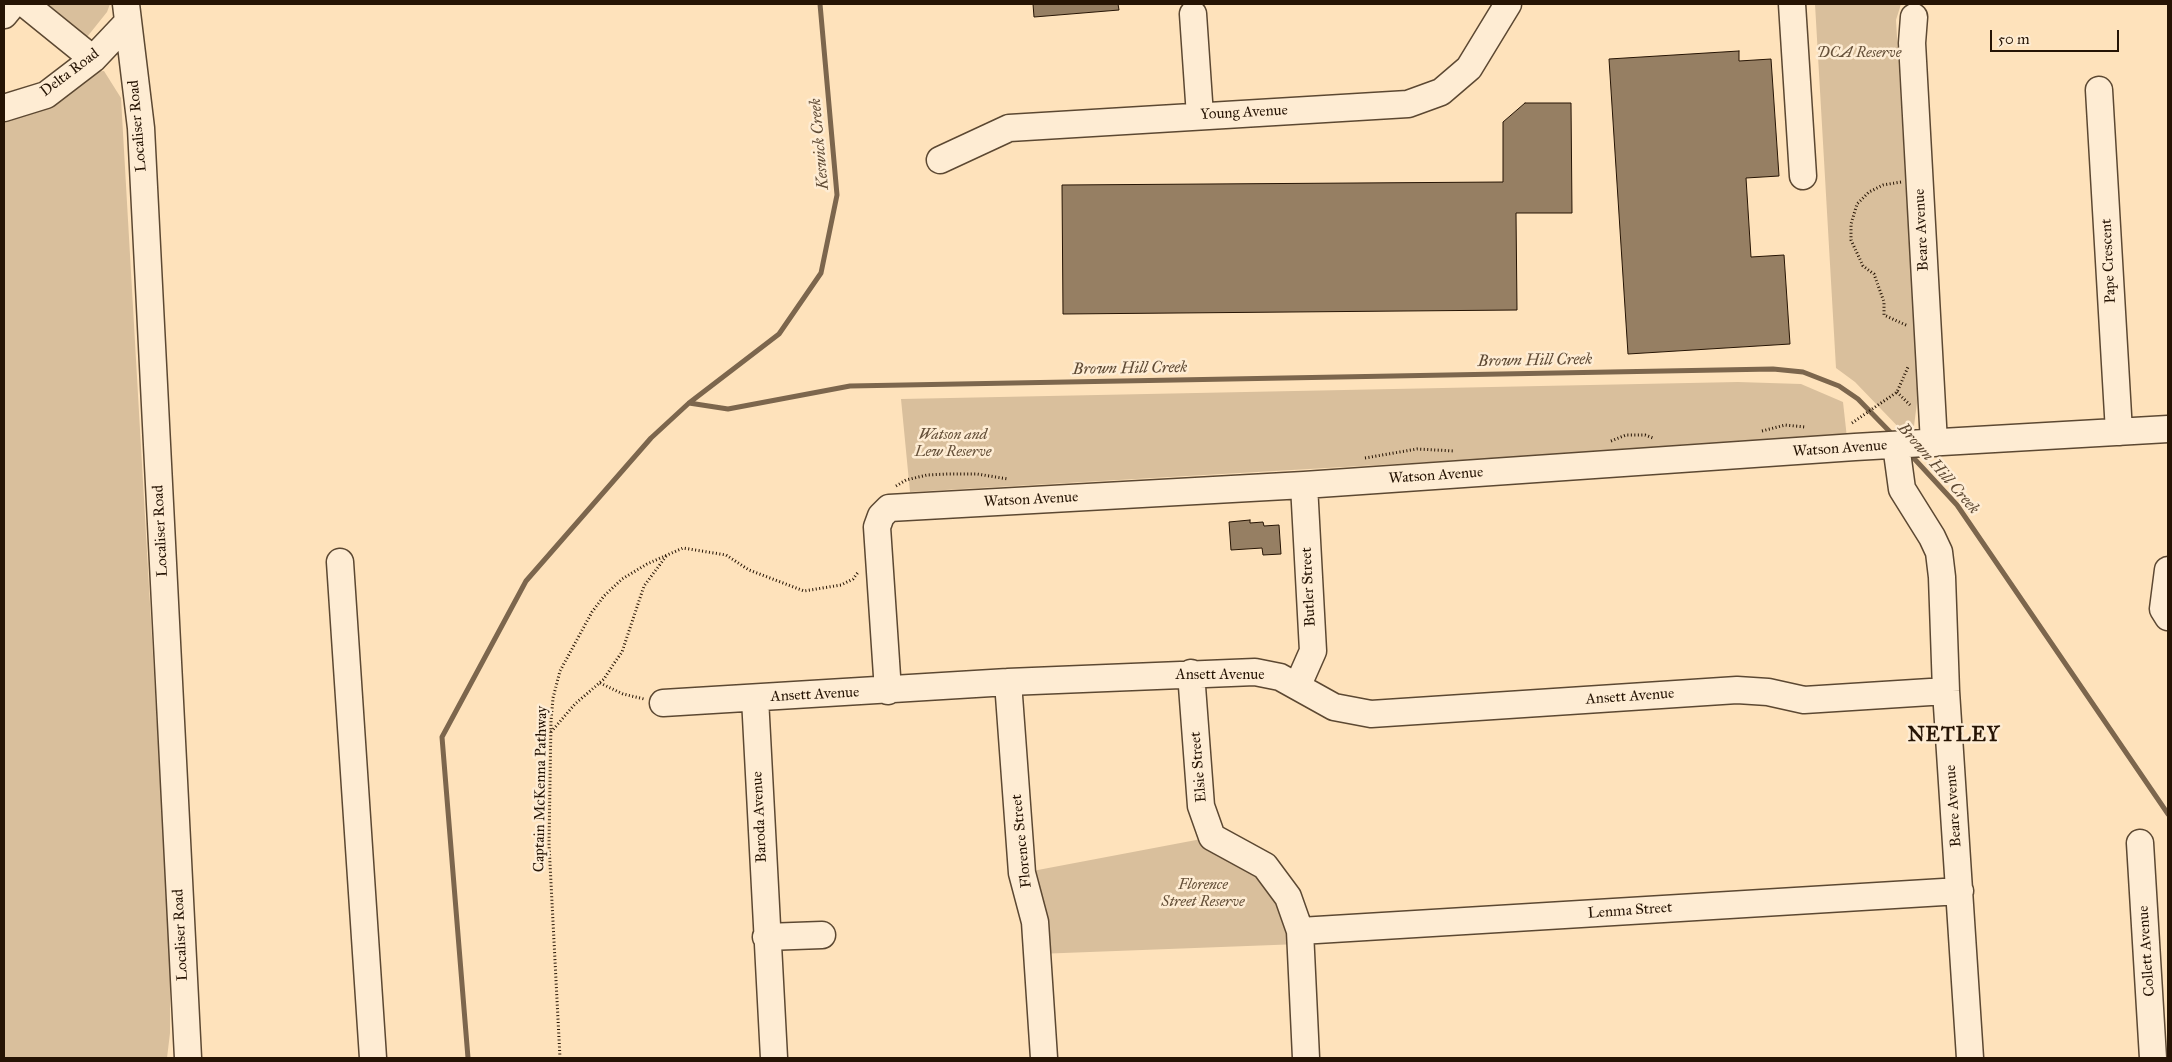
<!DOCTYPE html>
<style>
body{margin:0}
#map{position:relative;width:2172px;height:1062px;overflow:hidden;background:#fee2bb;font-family:"IM FELL Great Primer",serif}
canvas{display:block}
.frame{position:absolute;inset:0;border:5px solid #261404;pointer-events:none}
.scale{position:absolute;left:1990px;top:30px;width:129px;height:22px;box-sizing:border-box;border:2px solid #261404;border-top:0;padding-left:6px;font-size:15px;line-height:18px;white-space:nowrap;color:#261404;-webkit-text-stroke:4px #feecd3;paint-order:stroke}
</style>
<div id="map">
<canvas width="2172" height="1062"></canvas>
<div class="frame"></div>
<div class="scale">50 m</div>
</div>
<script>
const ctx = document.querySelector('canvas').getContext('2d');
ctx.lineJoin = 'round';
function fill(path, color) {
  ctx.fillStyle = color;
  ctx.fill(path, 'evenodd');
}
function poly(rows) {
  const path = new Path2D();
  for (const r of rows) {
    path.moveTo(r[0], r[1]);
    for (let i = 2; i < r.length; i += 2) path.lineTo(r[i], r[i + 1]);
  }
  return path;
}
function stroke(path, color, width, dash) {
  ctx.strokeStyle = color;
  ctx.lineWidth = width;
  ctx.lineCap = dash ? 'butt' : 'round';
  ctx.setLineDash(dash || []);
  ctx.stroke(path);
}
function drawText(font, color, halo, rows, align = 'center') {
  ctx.font = font + ' "IM FELL Great Primer",serif';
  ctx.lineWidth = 5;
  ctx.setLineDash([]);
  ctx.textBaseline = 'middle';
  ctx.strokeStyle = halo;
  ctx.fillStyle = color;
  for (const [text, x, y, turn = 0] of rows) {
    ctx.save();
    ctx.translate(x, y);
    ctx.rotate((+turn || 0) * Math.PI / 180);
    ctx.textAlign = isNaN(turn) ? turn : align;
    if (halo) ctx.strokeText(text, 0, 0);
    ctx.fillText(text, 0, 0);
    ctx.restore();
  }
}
fill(poly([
 [39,4,110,4,107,12,87,37,80,38],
 [1815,4,1901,4,1896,20,1918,395,1914,426,1906,435,1855,382,1836,368],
 [104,71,121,98,170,953,170,1033,167,1058,4,1058,4,120,90,72],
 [1738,382,1801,384,1843,402,1847,438,910,492,901,399],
 [1212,837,1265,866,1300,944,1037,954,1022,873]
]), '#d9bf9c');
stroke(poly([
 [689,403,728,409,850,386,1773,369,1803,372,1839,386,1858,399,1893,435],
 [1909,453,1957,505,2168,814],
 [468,1058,442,737,526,581,651,438,689,403,779,334,821,273,837,195,820,4]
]), '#7c664d', 5);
const building = poly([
 [1033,4,1118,4,1119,10,1034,17,1033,4],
 [1739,51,1739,61,1771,59,1779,176,1746,178,1751,257,1784,255,1790,344,1628,354,1609,59,1739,51],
 [1525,103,1571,103,1572,213,1516,213,1517,310,1063,314,1062,185,1503,182,1503,122,1525,103],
 [1250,520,1250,523,1263,522,1264,526,1279,525,1281,554,1263,555,1262,548,1231,550,1229,522,1250,520]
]);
fill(building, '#967f63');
stroke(building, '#261404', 1);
const minor = poly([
 [25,4,93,59],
 [126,4,141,128,188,1058],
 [1792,4,1803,176],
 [1193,14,1200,116],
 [4,15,13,4],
 [1914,17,1912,43,1934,443],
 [2099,90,2119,432],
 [4,108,46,95,93,59,127,23],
 [940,160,1009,128,1408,104,1441,92,1469,68,1508,4],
 [1896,445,1902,489,1932,537,1939,552,1942,577,1946,691,1970,1058],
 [340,562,373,1058],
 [2168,570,2163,609,2168,617],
 [1191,673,1201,806,1212,837,1265,866,1288,897,1300,931,1306,1058],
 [1008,682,1022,873,1035,922,1044,1058],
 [1298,685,1313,651,1304,485],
 [888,691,877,527,881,516,889,508,1304,485,1855,447,2168,429],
 [755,698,774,1058],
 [663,703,1008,682,1255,672,1280,677,1334,707,1371,714,1737,690,1768,692,1804,700,1946,691],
 [2140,843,2153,1058],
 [1300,931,1960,891],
 [766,937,822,935]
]);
stroke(minor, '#5c4832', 29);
stroke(poly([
 [1901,182,1883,185,1869,192,1857,204,1851,224,1851,240,1863,266,1874,274,1884,302,1884,315,1908,326],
 [1897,392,1910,405],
 [1852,423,1897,392,1908,367],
 [1762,431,1785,425,1805,427],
 [1611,441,1626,435,1645,435,1653,438],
 [1365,458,1417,449,1455,451],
 [896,486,906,480,927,475,948,474,977,474,1008,479],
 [600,683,623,694,644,699],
 [551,732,575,704,604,679,613,665,622,652,644,586,667,555],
 [560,1058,549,844,551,721,553,698,560,671,592,612,604,596,622,579,647,564,683,548,726,555,749,570,804,591,841,585,853,579,859,571]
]), '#261404', 3, [1, 2.5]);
stroke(minor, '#feecd3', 26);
drawText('italic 15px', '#655039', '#feecd3', [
 ["DCA Reserve",1859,53],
 ["Watson and",953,435],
 ["Lew Reserve",953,452],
 ["Florence",1203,885],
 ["Street Reserve",1203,902]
]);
drawText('15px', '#261404', '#feecd3', [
 ["Delta Road",70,73,-37],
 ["Young Avenue",1244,113,-3],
 ["Localiser Road",138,126,-95],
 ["Beare Avenue",1922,230,-93],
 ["Pape Crescent",2109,261,-93],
 ["Watson Avenue",1840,449,-4],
 ["Watson Avenue",1436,476,-4],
 ["Watson Avenue",1031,500,-3],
 ["Localiser Road",161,531,-93],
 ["Butler Street",1309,587,-93],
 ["Ansett Avenue",1220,675],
 ["Ansett Avenue",815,695,-3],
 ["Ansett Avenue",1630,697,-4],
 ["Elsie Street",1199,767,-95],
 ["Captain McKenna Pathway",541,789,-89],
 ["Beare Avenue",1954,806,-94],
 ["Baroda Avenue",760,817,-93],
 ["Florence Street",1022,841,-96],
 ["Lenma Street",1630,911,-4],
 ["Localiser Road",181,935,-93],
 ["Collett Avenue",2147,951,-94]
]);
drawText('italic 16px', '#5f4a34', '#feecd3', [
 ["Keswick Creek",820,144,-95],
 ["Brown Hill Creek",1535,361,-1],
 ["Brown Hill Creek",1130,369,-1],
 ["Brown Hill Creek",1938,469,49]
]);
ctx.letterSpacing = '1px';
drawText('bold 20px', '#261404', '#feecd3', [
 ["NETLEY",1954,736]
]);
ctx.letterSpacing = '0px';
</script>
